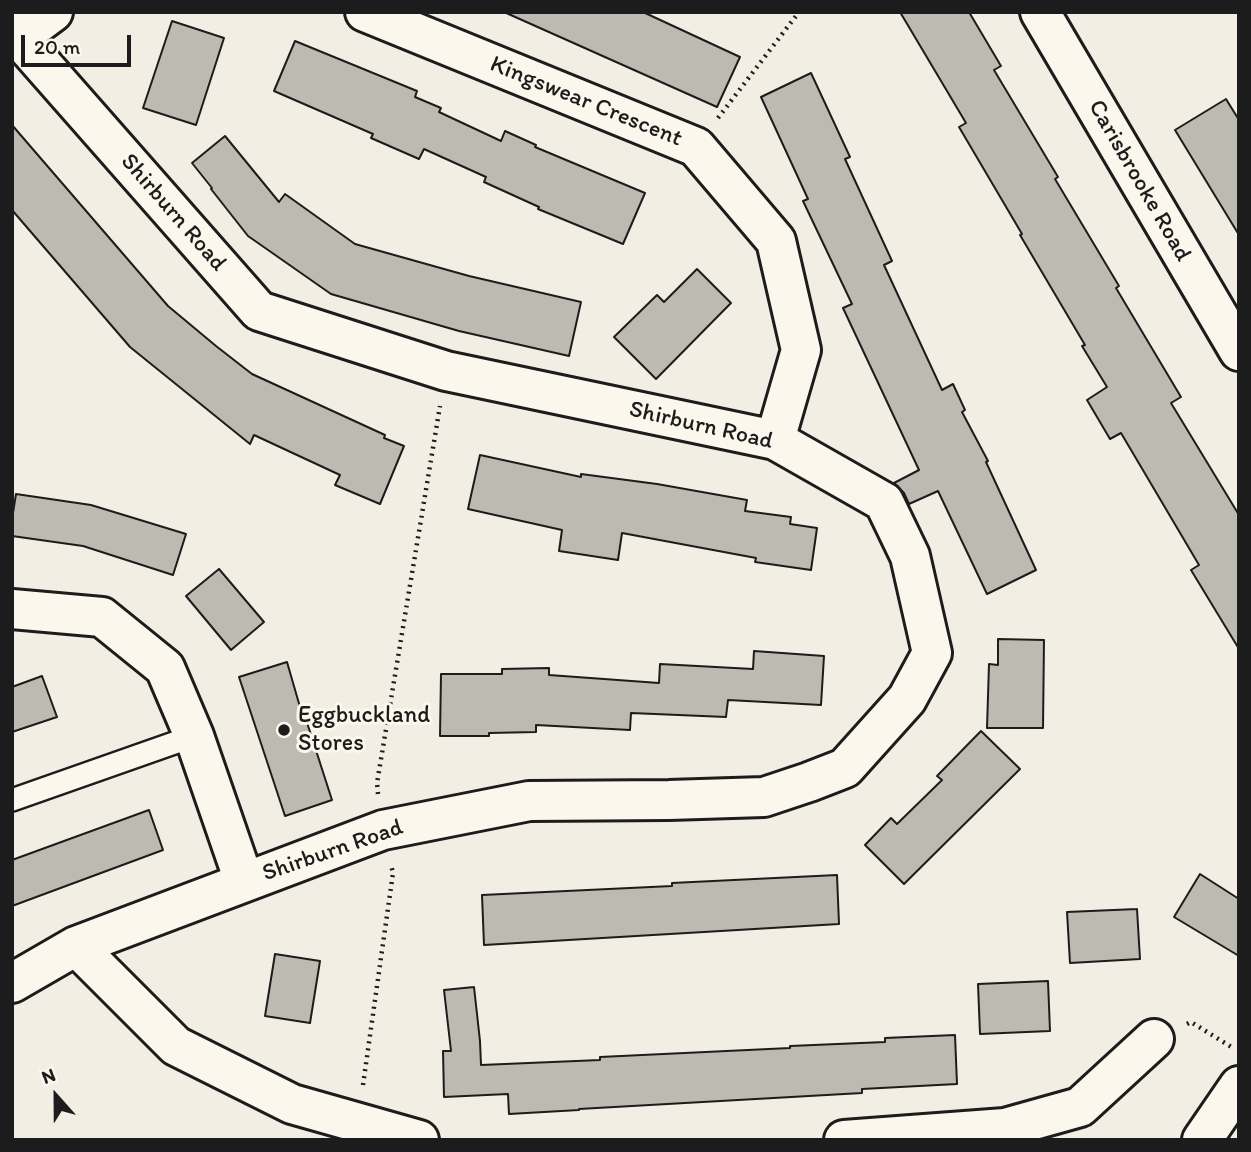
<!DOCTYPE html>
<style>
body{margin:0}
#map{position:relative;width:1251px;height:1152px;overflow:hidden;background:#f2eee4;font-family:Itim,sans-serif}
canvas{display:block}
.frame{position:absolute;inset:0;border:14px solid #1c1c1c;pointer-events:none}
.north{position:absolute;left:21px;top:1061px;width:70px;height:70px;-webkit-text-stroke:5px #fbf7ec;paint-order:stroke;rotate:339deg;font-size:19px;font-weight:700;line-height:28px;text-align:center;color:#1c1c1c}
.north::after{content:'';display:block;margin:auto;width:24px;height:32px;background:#1c1c1c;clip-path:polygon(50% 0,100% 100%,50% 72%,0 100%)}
.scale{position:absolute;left:21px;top:35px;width:110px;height:32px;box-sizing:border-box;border:4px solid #1c1c1c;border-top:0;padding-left:9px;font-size:21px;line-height:24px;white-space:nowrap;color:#1c1c1c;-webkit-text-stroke:5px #fbf7ec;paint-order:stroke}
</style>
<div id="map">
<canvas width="1251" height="1152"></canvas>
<div class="frame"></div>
<div class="north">N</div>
<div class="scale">20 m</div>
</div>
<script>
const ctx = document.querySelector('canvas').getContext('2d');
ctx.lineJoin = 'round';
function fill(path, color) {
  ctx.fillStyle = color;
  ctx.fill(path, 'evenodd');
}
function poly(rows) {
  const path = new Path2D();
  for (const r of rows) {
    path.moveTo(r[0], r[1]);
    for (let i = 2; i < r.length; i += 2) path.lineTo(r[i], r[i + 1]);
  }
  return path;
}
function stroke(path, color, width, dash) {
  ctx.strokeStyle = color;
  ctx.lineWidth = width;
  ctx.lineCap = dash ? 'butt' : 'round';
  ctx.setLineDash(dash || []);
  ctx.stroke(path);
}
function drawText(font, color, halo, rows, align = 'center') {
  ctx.font = font + ' Itim,sans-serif';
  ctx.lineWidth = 6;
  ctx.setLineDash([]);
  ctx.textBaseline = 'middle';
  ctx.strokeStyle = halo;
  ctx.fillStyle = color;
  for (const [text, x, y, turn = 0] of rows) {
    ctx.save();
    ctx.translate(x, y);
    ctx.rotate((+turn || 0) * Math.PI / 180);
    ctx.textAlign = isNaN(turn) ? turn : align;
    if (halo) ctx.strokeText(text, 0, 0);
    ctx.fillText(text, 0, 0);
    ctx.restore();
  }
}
const building = poly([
 [504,12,643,12,740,57,717,107,504,12],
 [900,12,969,12,1001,66,994,70,1058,177,1055,179,1119,286,1116,288,1181,397,1171,403,1239,515,1239,649,1191,570,1199,565,1121,433,1110,439,1087,400,1107,387,1082,346,1085,345,1020,235,1022,234,959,127,966,123,900,12],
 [172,21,224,38,196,125,143,108,172,21],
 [295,41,417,91,415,97,441,108,439,112,501,141,505,131,536,145,535,147,645,193,623,244,538,209,539,207,484,182,486,177,424,149,419,159,371,138,373,134,274,91,295,41],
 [811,73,850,157,845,159,892,261,884,265,942,390,953,384,965,410,962,412,988,461,986,462,1036,570,987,594,938,491,909,504,904,493,894,483,919,470,843,308,852,304,803,201,808,199,761,97,811,73],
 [1226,99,1239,120,1239,235,1175,130,1226,99],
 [12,125,168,306,216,346,252,374,385,435,384,438,404,446,380,504,335,485,340,475,254,435,250,444,130,347,12,210,12,125],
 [225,136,279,202,285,194,355,244,469,276,581,302,569,356,459,331,331,294,248,236,211,189,212,188,192,163,225,136],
 [697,269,731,303,656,379,614,337,657,295,664,302,697,269],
 [480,455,581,477,581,474,657,484,747,500,745,511,791,517,790,524,817,528,811,570,755,562,756,558,622,533,618,560,559,551,562,530,468,509,480,455],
 [16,494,91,505,186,534,173,575,83,546,12,536,12,519,16,494],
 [219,569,264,622,231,650,186,596,219,569],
 [998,639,1044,640,1043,728,987,728,989,664,998,665,998,639],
 [754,651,824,656,821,705,728,700,726,717,631,713,630,730,536,725,536,732,489,733,489,736,440,736,441,674,502,674,502,669,549,668,549,675,659,683,660,664,753,669,754,651],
 [287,662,300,707,302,707,332,800,285,816,239,677,287,662],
 [42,676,57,717,12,732,12,687,42,676],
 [981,731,1020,769,904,884,865,845,891,818,897,824,942,780,937,776,981,731],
 [149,810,163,850,12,906,12,860,149,810],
 [1200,874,1239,899,1239,956,1174,917,1200,874],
 [837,875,839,924,484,945,482,895,672,886,672,883,837,875],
 [1137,909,1140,959,1070,963,1067,912,1137,909],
 [275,954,320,961,310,1023,265,1016,275,954],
 [1048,981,1050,1031,980,1034,978,984,1048,981],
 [474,987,480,1041,481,1065,600,1060,600,1057,790,1048,790,1046,885,1042,885,1038,955,1035,957,1084,862,1089,862,1093,579,1109,579,1110,509,1114,508,1094,444,1097,443,1051,451,1051,444,990,474,987]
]);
fill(building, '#bdbab1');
stroke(building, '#1c1c1c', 2);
const service = poly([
 [12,800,194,736]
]);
const minor = poly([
 [365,12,696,147,776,241,801,350,775,440],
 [1040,12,1239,351],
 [12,30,259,311,446,371,775,440,884,502,910,556,932,653,907,699,845,768,809,782,764,797,669,800,529,801,383,830,76,946,12,983],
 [18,38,53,12],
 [12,609,102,617,165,668,194,736,244,881],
 [76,946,176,1046,292,1104,419,1140],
 [844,1140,1005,1128,1080,1107,1154,1039],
 [1202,1140,1239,1086]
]);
stroke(service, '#1c1c1c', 26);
stroke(minor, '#1c1c1c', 44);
stroke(poly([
 [718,118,799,12],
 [378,794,377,783,440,406],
 [1187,1024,1191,1022,1233,1048],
 [363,1085,393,873,391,865]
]), '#1c1c1c', 4.5, [2, 5]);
stroke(service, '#fbf7ec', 21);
stroke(minor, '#fbf7ec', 38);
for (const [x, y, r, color] of [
 [284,730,7,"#1c1c1c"]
]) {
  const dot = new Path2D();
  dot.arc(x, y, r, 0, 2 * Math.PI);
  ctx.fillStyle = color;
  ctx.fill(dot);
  stroke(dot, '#fbf7ec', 2.5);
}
drawText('24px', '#1c1c1c', '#fbf7ec', [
 ["Kingswear Crescent",586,102,22],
 ["Carisbrooke Road",1139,181,60],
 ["Shirburn Road",173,213,49],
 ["Shirburn Road",701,426,13],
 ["Shirburn Road",333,851,-19]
]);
drawText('24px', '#1c1c1c', '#fbf7ec', [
 ["Eggbuckland",298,716],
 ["Stores",298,744]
], 'left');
</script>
